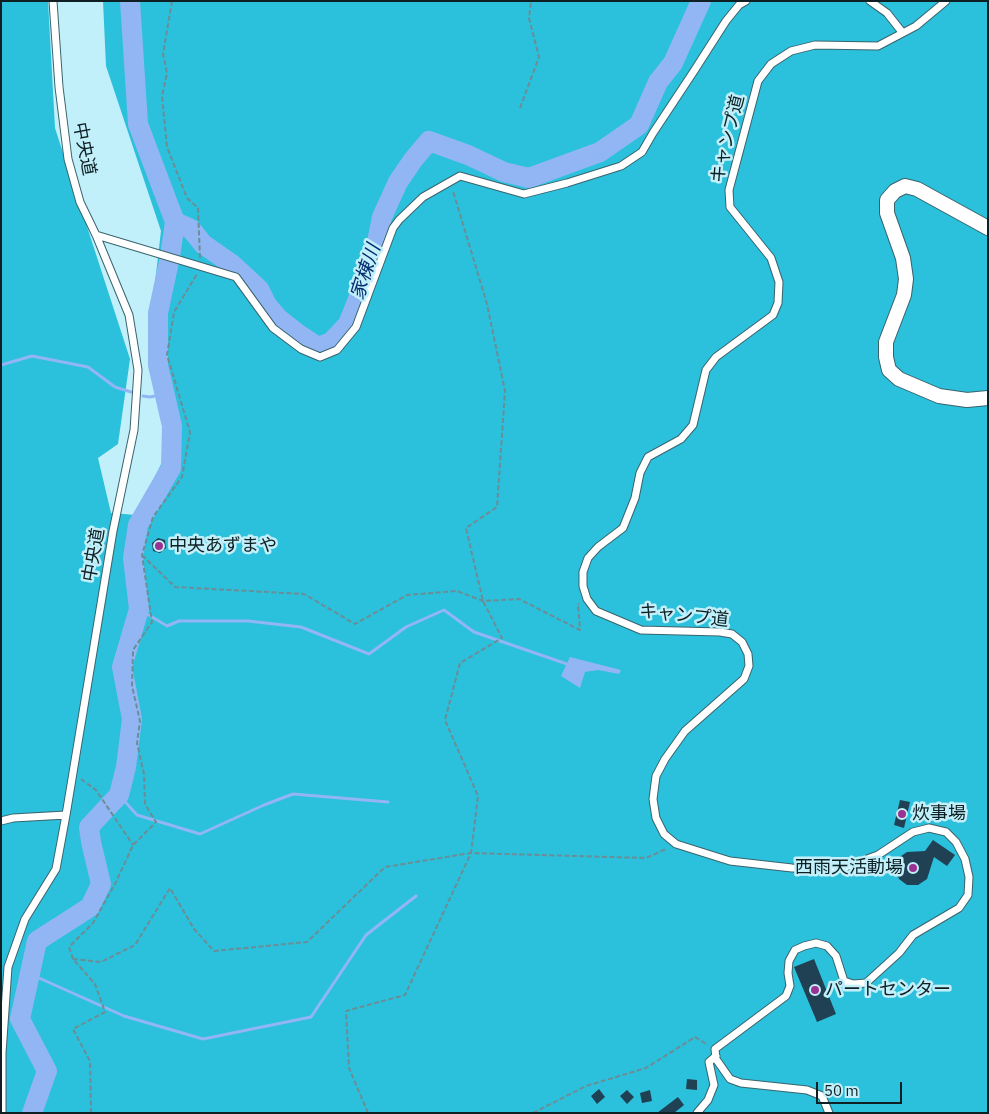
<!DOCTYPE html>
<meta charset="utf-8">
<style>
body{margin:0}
#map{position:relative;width:989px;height:1114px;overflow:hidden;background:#c1effa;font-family:"IBM Plex Sans",sans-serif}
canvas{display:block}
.frame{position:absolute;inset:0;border:2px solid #0e2024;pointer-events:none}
.scale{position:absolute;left:816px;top:1082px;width:86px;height:22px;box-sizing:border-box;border:2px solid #0e2024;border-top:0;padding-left:6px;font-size:15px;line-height:18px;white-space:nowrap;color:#0e2024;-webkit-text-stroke:4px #c1effa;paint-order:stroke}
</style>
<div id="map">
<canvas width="989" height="1114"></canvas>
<div class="frame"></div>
<div class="scale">50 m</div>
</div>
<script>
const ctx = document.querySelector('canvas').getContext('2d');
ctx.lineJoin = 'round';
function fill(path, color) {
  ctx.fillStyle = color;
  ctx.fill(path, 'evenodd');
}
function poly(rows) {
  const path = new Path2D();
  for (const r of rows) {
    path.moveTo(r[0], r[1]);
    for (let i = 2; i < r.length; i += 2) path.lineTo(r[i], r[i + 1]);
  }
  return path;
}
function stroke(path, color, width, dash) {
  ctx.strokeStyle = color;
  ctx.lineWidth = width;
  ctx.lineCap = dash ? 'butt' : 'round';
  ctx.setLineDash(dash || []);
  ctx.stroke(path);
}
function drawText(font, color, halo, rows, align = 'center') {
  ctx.font = font + ' "IBM Plex Sans","Noto Sans JP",sans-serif';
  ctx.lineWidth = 5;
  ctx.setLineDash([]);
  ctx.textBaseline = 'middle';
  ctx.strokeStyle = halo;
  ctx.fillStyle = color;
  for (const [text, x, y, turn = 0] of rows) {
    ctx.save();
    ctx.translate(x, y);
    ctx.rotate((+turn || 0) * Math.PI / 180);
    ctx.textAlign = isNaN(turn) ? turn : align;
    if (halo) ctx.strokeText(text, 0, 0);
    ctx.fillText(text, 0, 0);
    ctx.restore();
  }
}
fill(poly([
 [1,1,48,1,55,128,130,359,118,444,98,458,111,513,136,515,166,454,151,317,161,231,106,66,103,1,988,1,988,1113,1,1113]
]), '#2bc0db');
fill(poly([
 [570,657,621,670,619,674,598,670,585,672,580,688,561,676]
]), '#92b6f4');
stroke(poly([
 [1,365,32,356,88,367,115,387,131,392],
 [143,396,150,397,165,394],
 [139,609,167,626,179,621,248,621,301,627,369,654,406,627,444,610,474,632,567,664],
 [119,795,137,815,200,834,264,805,293,794,388,802],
 [30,974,124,1016,203,1039,311,1017,366,935,416,896]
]), '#92b6f4', 3);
stroke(poly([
 [130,1,138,124,175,222,191,229,203,244,233,265,259,289,267,305,278,318,297,333,318,347,331,342,348,324,373,262,382,217,398,182,413,160,429,141,468,155,504,172,529,178,600,152,639,125,658,82,673,63,701,1],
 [32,1113,47,1071,20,1019,37,941,90,907,101,884,91,842,89,827,119,795,126,767,132,719,122,667,139,609,133,558,138,525,171,468,172,426,158,365,158,313,170,257,175,222]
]), '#92b6f4', 20);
fill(poly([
 [158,538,165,540,166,548,160,553,153,551,152,543],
 [900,800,910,802,904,828,894,825],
 [933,840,955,855,947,866,934,857,927,879,918,885,907,885,899,879,895,869,898,858,907,852,925,851],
 [814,959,836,1014,817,1022,794,967],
 [687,1079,697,1080,697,1090,686,1089],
 [599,1089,605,1097,597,1104,591,1096],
 [627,1090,634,1097,627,1104,620,1096],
 [650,1090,652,1101,642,1103,640,1093],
 [678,1097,684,1105,674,1113,657,1113]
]), '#204053');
const service = poly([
 [870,1,887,13,902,32],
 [96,235,236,277,273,328,301,349,320,357,337,350,356,327,393,228,399,220,423,197,460,176,524,194,567,183,621,166,642,152,653,133,694,71,726,21,739,5,746,1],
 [1,821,13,818,66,815],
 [2,1113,2,1053,8,967,25,919,56,869,66,815,113,531,134,430,138,370,129,315,96,235,80,202,68,159,59,87,53,1],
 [697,1113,708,1100,714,1085,709,1062,716,1056],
 [829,1113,822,1096,807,1090,741,1083,730,1079,716,1059,715,1049,786,996,790,986,788,973,789,961,795,950,804,946,816,943,827,946,836,956,844,981,853,984,866,983,899,953,913,935,959,908,968,895,969,877,965,859,956,842,946,832,929,828,913,832,878,855,840,869,792,868,730,861,676,844,664,834,656,818,653,799,656,776,665,759,685,731,744,679,749,666,748,654,742,642,732,634,720,632,641,630,596,611,587,599,583,586,583,572,588,558,598,547,623,528,635,498,640,473,648,457,681,439,693,425,706,370,716,357,773,315,778,303,779,282,771,258,730,207,729,190,758,81,771,64,791,51,815,45,878,46,916,26,946,1]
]);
const minor = poly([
 [988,228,917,189,905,186,895,191,887,200,887,213,903,258,906,279,904,295,886,342,886,357,889,370,899,379,939,396,967,400,988,398]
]);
stroke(service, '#39646d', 9);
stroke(minor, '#39646d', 16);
stroke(poly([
 [172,1,163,54,167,73,162,96,167,147,187,198,198,208,200,258],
 [520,108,539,57,529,18,531,1],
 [142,555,175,587,304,594,355,624,407,595,457,591,483,601,519,599,580,630,578,604,579,604],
 [81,779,96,790,133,845],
 [73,959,101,962,135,945,170,888,194,929,214,951,307,942,385,867,471,853,646,858,666,849],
 [91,1113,90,1061,73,1029,105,1012,95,984,73,959,69,947,93,923,116,882,133,845,156,822,145,804,144,774,137,743,140,721,132,686,133,650,152,622,142,555,153,517,182,477,190,432,167,355,174,312,197,274],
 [368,1113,349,1068,346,1011,405,995,471,853,478,796,445,720,460,663,502,638,483,601,466,528,497,507,505,391,487,304,453,191],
 [533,1113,586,1086,646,1068,695,1037,708,1045]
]), '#6c8d95', 2, [5, 2.5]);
stroke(service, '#fff', 7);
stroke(minor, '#fff', 14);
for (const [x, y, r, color] of [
 [159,546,5,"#9b3192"],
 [902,814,5,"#9b3192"],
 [913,868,5,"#9b3192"],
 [815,990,5,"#9b3192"]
]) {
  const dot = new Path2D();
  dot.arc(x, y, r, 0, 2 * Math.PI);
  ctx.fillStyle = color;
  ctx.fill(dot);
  stroke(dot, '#c1effa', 2);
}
drawText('18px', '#0e2024', '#c1effa', [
 ["キャンプ道",728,139,-76],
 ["中央道",84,149,79],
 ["中央道",94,555,-80],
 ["キャンプ道",684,616,6]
]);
drawText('18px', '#0e2024', '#c1effa', [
 ["中央あずまや",169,546],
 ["炊事場",912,814],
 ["西雨天活動場",903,868,"right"],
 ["パートセンター",825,990]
], 'left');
drawText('italic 19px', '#052c6e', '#c1effa', [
 ["家棟川",366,272,-72]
]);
</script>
